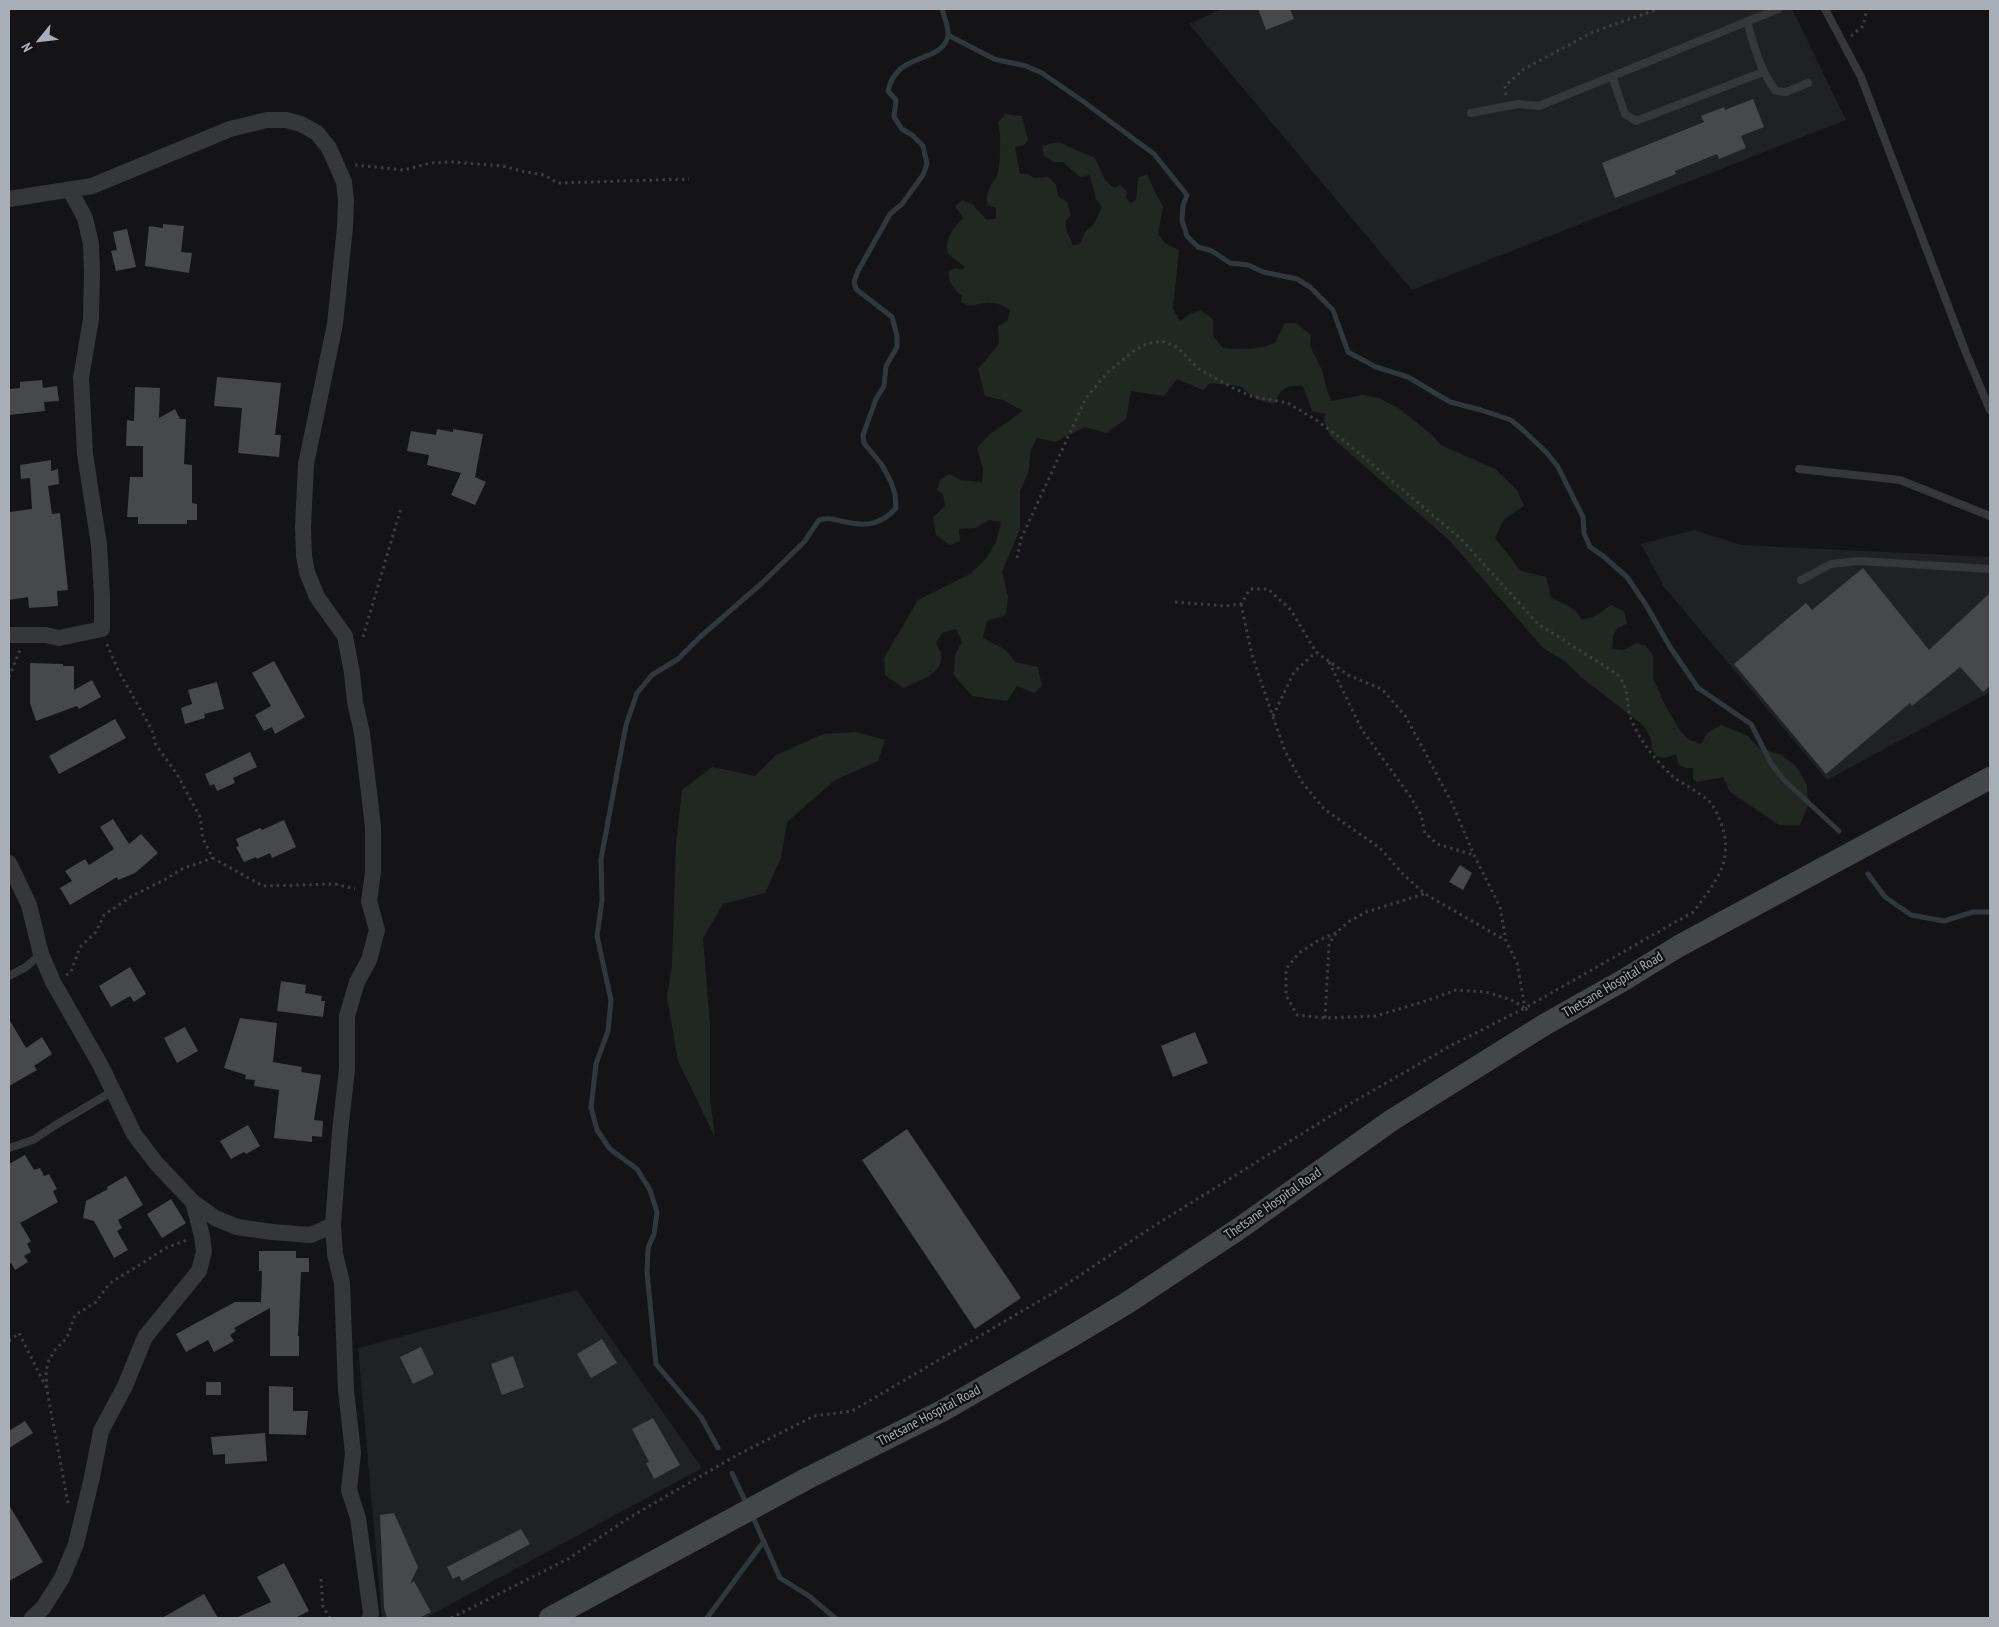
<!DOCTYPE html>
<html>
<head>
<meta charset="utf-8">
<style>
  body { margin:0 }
  #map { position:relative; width:1999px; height:1627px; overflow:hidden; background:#141416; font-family:"PT Sans Narrow",sans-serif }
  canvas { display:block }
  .frame { position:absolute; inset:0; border:10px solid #a7aeb5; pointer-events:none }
  .north { position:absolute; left:15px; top:15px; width:50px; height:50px; -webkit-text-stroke:4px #0f0f11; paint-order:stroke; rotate:241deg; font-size:14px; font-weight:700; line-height:20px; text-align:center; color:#a7aeb5 }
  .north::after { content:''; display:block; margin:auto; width:18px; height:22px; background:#a7aeb5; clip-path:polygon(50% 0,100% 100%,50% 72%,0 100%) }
</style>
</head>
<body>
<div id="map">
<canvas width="1999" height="1627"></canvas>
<div class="frame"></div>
<div class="north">N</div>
</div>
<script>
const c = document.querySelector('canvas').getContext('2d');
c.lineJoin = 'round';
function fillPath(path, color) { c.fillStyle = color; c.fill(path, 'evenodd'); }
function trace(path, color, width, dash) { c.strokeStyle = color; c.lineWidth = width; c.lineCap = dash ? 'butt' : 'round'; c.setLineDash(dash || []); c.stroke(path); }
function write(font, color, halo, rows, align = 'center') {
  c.font = font + ' "PT Sans Narrow",sans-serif'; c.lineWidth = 4.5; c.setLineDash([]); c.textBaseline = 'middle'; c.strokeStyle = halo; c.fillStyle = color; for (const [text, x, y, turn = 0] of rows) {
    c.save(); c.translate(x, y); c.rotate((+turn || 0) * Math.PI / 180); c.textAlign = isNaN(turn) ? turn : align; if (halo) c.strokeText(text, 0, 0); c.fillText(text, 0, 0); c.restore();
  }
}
const built = new Path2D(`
  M1222,9H1792L1846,120L1412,290L1189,24Z
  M1694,530L1741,545L1990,557V692L1827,780L1664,587L1641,544Z
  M577,1290L702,1468L425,1618H382L358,1348Z`);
const green = new Path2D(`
  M1006,114L1022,116L1028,140L1024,145L1015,147L1020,174H1028L1034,178L1049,177L1056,185L1058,196L1067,202L1071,215L1065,222L1067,232L1073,245L1080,244L1085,232L1094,224L1102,207L1096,199L1090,175L1080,177L1063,162H1054L1044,156L1042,146L1058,142L1095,158L1105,180L1114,188L1120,185L1127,191L1126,198L1131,203L1136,200L1138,178L1147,174L1155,192L1163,206L1158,234L1166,244L1179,250L1173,309L1180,321L1190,314L1200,310L1213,319V336L1223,348C1242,350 1257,350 1275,343L1285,323H1296L1311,335L1310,346L1322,370L1327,390L1331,401L1363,395L1379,398L1400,409L1432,435L1441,445L1495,469L1517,490L1524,506L1504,519L1495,538L1521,571L1546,577L1551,597L1575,610L1582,620L1595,616L1611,605L1624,611L1627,624L1617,628L1613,636L1612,649L1623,650L1637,643L1646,646L1653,655V678L1665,705L1679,729L1689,740L1701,744L1707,733L1721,725L1748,736L1760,749L1780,754L1796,766L1807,785L1808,805L1800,825H1779L1730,792L1723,777L1697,782L1693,779V768H1686L1679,765L1676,754L1663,758L1656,756L1652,749L1651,739L1644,726L1581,677L1565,661L1543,648L1450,541L1330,436L1324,420L1325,414L1312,411L1303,386C1286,385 1281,388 1274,404L1256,399L1240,386L1210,383L1203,390L1177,379L1164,396L1131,391L1126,419L1106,433L1085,427L1055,442L1037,438L1031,450L1028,473L1020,491V529L1002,572L1008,597L1006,615L987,621L983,638L1006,650L1015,662L1038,667L1042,686L1034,693L1017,686L1007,701L972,696L954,675L955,655L962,642L956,629L942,633L936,643C937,646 941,651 941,654C944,675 917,681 903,688L885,675L884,658L918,600L970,574L986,559L996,542L1001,522L989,520L976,528L959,529L960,541L950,545L936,535L933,517L945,506L943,494L937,490L940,480L949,474L961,480L982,482L983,469L977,448L990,434L1023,411L1003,400L985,396L978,369L999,344L998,326L1008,320L1010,310C1003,305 994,302 986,303C976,304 970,308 961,302L962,296C954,290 947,281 949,271L956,268L962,270L965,267L948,254C945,238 952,230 963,218L955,206L963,200L973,205L987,220L996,218V208L988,205C984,186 996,184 998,171C1001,155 1001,137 998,122Z
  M856,732L885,740L878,761L835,780L787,822L781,858L765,893L723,904L703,938L710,1025V1100L715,1137L678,1061L667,997L672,965L676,844L682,790L712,767L755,776L776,755L823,734Z`);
const stream = new Path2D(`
  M948,35L994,59L1026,66L1042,73L1084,102L1154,154L1187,195L1183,205L1182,220L1187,236L1198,247L1212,251L1230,263L1248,265L1263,272L1297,279L1310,287L1333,310L1348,352L1376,367L1408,377L1450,402L1481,410L1511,420L1524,431L1547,453L1558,467L1583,517L1584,533L1590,547L1603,556L1627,577L1646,605L1670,647L1698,688L1751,724L1772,765L1784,780L1839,831
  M1868,874L1885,897L1911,915L1944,921L1973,912H1990
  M718,1448L701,1417L656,1364L647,1272L648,1248L654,1234L657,1212L650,1190L637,1169L610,1149L597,1130L591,1107L596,1064L608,1031L611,1000L597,936L602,900L601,859L626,725L637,693L652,675L678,659L700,637L762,583L804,542L819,520C830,517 835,520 846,522C867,527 882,524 896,508L895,494L891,482L882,465L864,443L863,435L876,399L884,386L886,366L897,347V336L892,317L856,289L854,282L858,271L890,214L902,204L923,175L927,164L923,146L912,135L902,129L894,117L896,100L888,91C896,51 942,64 948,36C949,28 944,16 942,9
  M732,1473L747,1505
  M752,1515L780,1578L809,1596L835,1618
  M707,1618L764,1541`);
const building = new Path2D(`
  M1258,9H1290L1294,19L1266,30Z
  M1753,99L1764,127L1741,136L1746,148L1719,159L1717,154L1675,171L1676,174L1615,198L1602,163L1704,122L1701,116L1724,107L1725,110Z
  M163,224L184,226L181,252L192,253L189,273L145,266L149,226L163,228Z
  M127,229L136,267L116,271L111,251L117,250L113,232Z
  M217,377L281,383L275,435H281L279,457L238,453L242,408L214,406Z
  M42,380L43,388L57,386L59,401L44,402L45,411L9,415L10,389L20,388V382Z
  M135,387L160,388L159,418L175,409L180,419H186L184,464L192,465V503L197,504V520H187V524H138V517H127L130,477H143V446H126L127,420L134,421Z
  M437,429L453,432V429L483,434L475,477L486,482L475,505L451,495L461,473L427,465L429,455L407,451L411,431L436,435Z
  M51,460V471L58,469L59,484L48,486L52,514L60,513L68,590L57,591L58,606L29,608L28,597L9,600V512L32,509L30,478L21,479L20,465Z
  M1863,568L1929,650L1990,593V686L1983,692L1960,667L1912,706L1910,703L1826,774L1734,664L1806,603L1812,610Z
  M274,661L305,717L275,734L272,727L264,731L255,715L271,706L252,673Z
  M30,663L63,664V666H74V690L92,680L101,697L79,709L77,706L36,721L30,703Z
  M217,682L224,709L204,714L205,718L185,724L181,708L192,704L188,690Z
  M115,719L126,738L59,774L49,756Z
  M250,752L257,767L233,778L235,783L217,791L214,784L210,786L205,774Z
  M113,819L129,844L141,834L158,853L135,873L118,880L117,877L70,905L60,888L72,881L65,871L85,859L89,865L114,849L100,827Z
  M284,820L296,847L272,858L270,853L257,859L256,857L244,862L236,847L239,846L236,839L260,828L262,830Z
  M1460,865L1472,873L1463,890L1449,882Z
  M130,967L146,994L134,1002L130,996L111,1007L99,986Z
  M281,981L306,985L305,993L322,996L321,1001H325L323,1017L277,1011Z
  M240,1018L277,1023L273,1062L302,1067L301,1072L321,1075L314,1120L323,1121L322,1137L312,1136V1142L274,1138L279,1090L254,1086L255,1080L245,1079L246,1075L224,1068Z
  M9,1019L26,1048L42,1037L52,1054L34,1066L37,1070L9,1086Z
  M185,1027L198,1051L177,1063L164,1038Z
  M1195,1032L1208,1063L1173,1077L1161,1046Z
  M248,1125L260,1146L246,1154L244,1152L231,1159L220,1141Z
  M907,1129L1021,1298L975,1329L862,1160Z
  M25,1155L34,1170L40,1168L44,1176L49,1174L57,1189L53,1191L58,1202L20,1223L31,1241L27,1244L31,1252L24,1256L28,1262L15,1270L11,1263L9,1265V1164Z
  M126,1176L143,1205L118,1220L122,1228L117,1231L128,1250L114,1258L94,1221L83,1218L86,1201L108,1189L107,1187Z
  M171,1199L186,1223L162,1238L147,1214Z
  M259,1251H296V1258H309V1272H301L298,1336H299V1356H270V1308L234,1328L236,1331L230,1335L234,1341L214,1352L208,1340L186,1352L176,1334L235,1302H261L262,1271H259Z
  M602,1339L617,1363L591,1378L577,1354Z
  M421,1347L434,1374L413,1384L400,1357Z
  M513,1356L524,1387L502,1395L491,1364Z
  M206,1382H221V1395H206Z
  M269,1386L293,1387V1411H308L306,1435L269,1434Z
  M653,1418L680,1465L654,1479L646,1463L649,1462L632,1429Z
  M25,1421L33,1433L9,1448V1431Z
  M265,1433L267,1461L225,1464V1454L213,1455L211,1437Z
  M9,1505L43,1562L9,1581Z
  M394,1513L418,1567L410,1584L414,1581L431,1612L419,1618H387L384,1608L380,1515Z
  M521,1529L530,1544L462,1581L459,1576L453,1579L447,1567Z
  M284,1563L309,1611L295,1618H236L271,1602L257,1577Z
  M204,1594L218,1618H162Z`);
const path = new Path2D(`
  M1851,36L1863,26L1867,9
  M1506,95L1505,86L1524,69L1593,32L1658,9
  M355,165L404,170L431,163L453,162L503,166L521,171L544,175L558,183L689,179
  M1017,558L1021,539L1086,398L1108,372L1132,352L1146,344L1162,341L1177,347L1199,369L1233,388L1251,396L1288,403L1316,420L1347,443L1461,539L1538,624L1617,674C1631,690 1625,702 1631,719C1635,729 1642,741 1648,749C1651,754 1672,777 1676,779C1687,786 1698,792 1708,800C1714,806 1718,815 1721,823C1735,861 1715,883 1693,912L1525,1008L1529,1011
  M1175,602L1225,606L1241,604L1250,589H1268L1291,610L1316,652L1348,675L1382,689L1406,717L1452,803L1474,855L1500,907L1506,941L1517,963L1525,1008
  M1241,604L1252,655L1273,717L1285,751L1302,782L1324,809L1380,848L1403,874L1425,894L1505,940
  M363,637L401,508
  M107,644L118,670L152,730L156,745L177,774L200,817L203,839L213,858L263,886L335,884L355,889
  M1329,662L1362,730L1410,796L1421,815L1425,833L1437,844L1474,855
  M9,677L20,650
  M1273,716L1294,672L1316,652
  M1336,933L1319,940L1299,953L1286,969V995L1297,1015L1325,1018L1376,1016L1429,1000L1456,990L1486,992L1509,999L1524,1007
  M66,975L71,972L80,947L96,932L104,915L132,896L166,879L182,869L213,858
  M1325,1018L1329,944L1336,933L1348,922L1366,912L1424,894
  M9,1341L19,1333L46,1387
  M68,1503L47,1390L46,1371L49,1360L55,1350L67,1338L75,1315L96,1302L109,1284L166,1248L187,1240
  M321,1579L323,1607L330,1618
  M451,1618L568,1559L627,1519L737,1455L814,1416L852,1411L1058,1290L1146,1231L1353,1102L1450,1046L1525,1008`);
const service = new Path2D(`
  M1825,9L1861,77L1966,353L1990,410
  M1747,21C1754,46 1760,71 1776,91L1786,92L1808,83
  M1612,76L1625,114L1636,121L1763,72
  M1471,113L1518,104L1539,106L1778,9
  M1799,469L1900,480L1990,516
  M1801,580L1831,564L1859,561L1990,569
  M9,976L26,967L41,954
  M9,1148L33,1140L54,1126L113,1091`);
const minor = new Path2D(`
  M9,199L92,186L230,129L267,120H286L301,124L317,133L329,148L344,182L346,200L345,227L335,324L306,464L303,527L304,556L307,572L317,597L345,636L352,673L355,702L362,733L373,827V872L369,901L377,930L369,960L357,982L347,1016V1069L340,1132L333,1225L335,1254L342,1283L346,1390L353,1453L349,1490L358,1518L371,1613L370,1618
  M9,635H46L59,638L102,629V596L99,545L85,454L81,378L91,319L92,272L91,244L85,218L70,190
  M9,863L29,905L41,954L53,982L101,1066L134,1134L156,1163L193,1202L215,1218L237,1227L272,1232L311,1235L333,1225
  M32,1618L43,1608L62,1578L76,1544L92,1477L101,1431L125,1386L145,1337L199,1271L204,1252L202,1236L193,1202`);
const secondary = new Path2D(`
  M550,1618L808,1478L942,1411L1072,1336L1127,1303L1240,1228L1392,1120L1544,1025L1622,981L1679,946L1990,778`);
const streetNames = [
  ["Thetsane Hospital Road",1613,985,-31],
  ["Thetsane Hospital Road",1273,1204,-35],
  ["Thetsane Hospital Road",929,1416,-28]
];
fillPath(built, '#202123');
fillPath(green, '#212821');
trace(stream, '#2f393d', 5);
fillPath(building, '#46484b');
trace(path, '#3c3e41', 3, [2.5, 4]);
trace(service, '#36373a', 8);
trace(minor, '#36373a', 16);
trace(secondary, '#44474a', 22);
write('14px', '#a7aeb5', '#0f0f11', streetNames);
</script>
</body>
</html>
